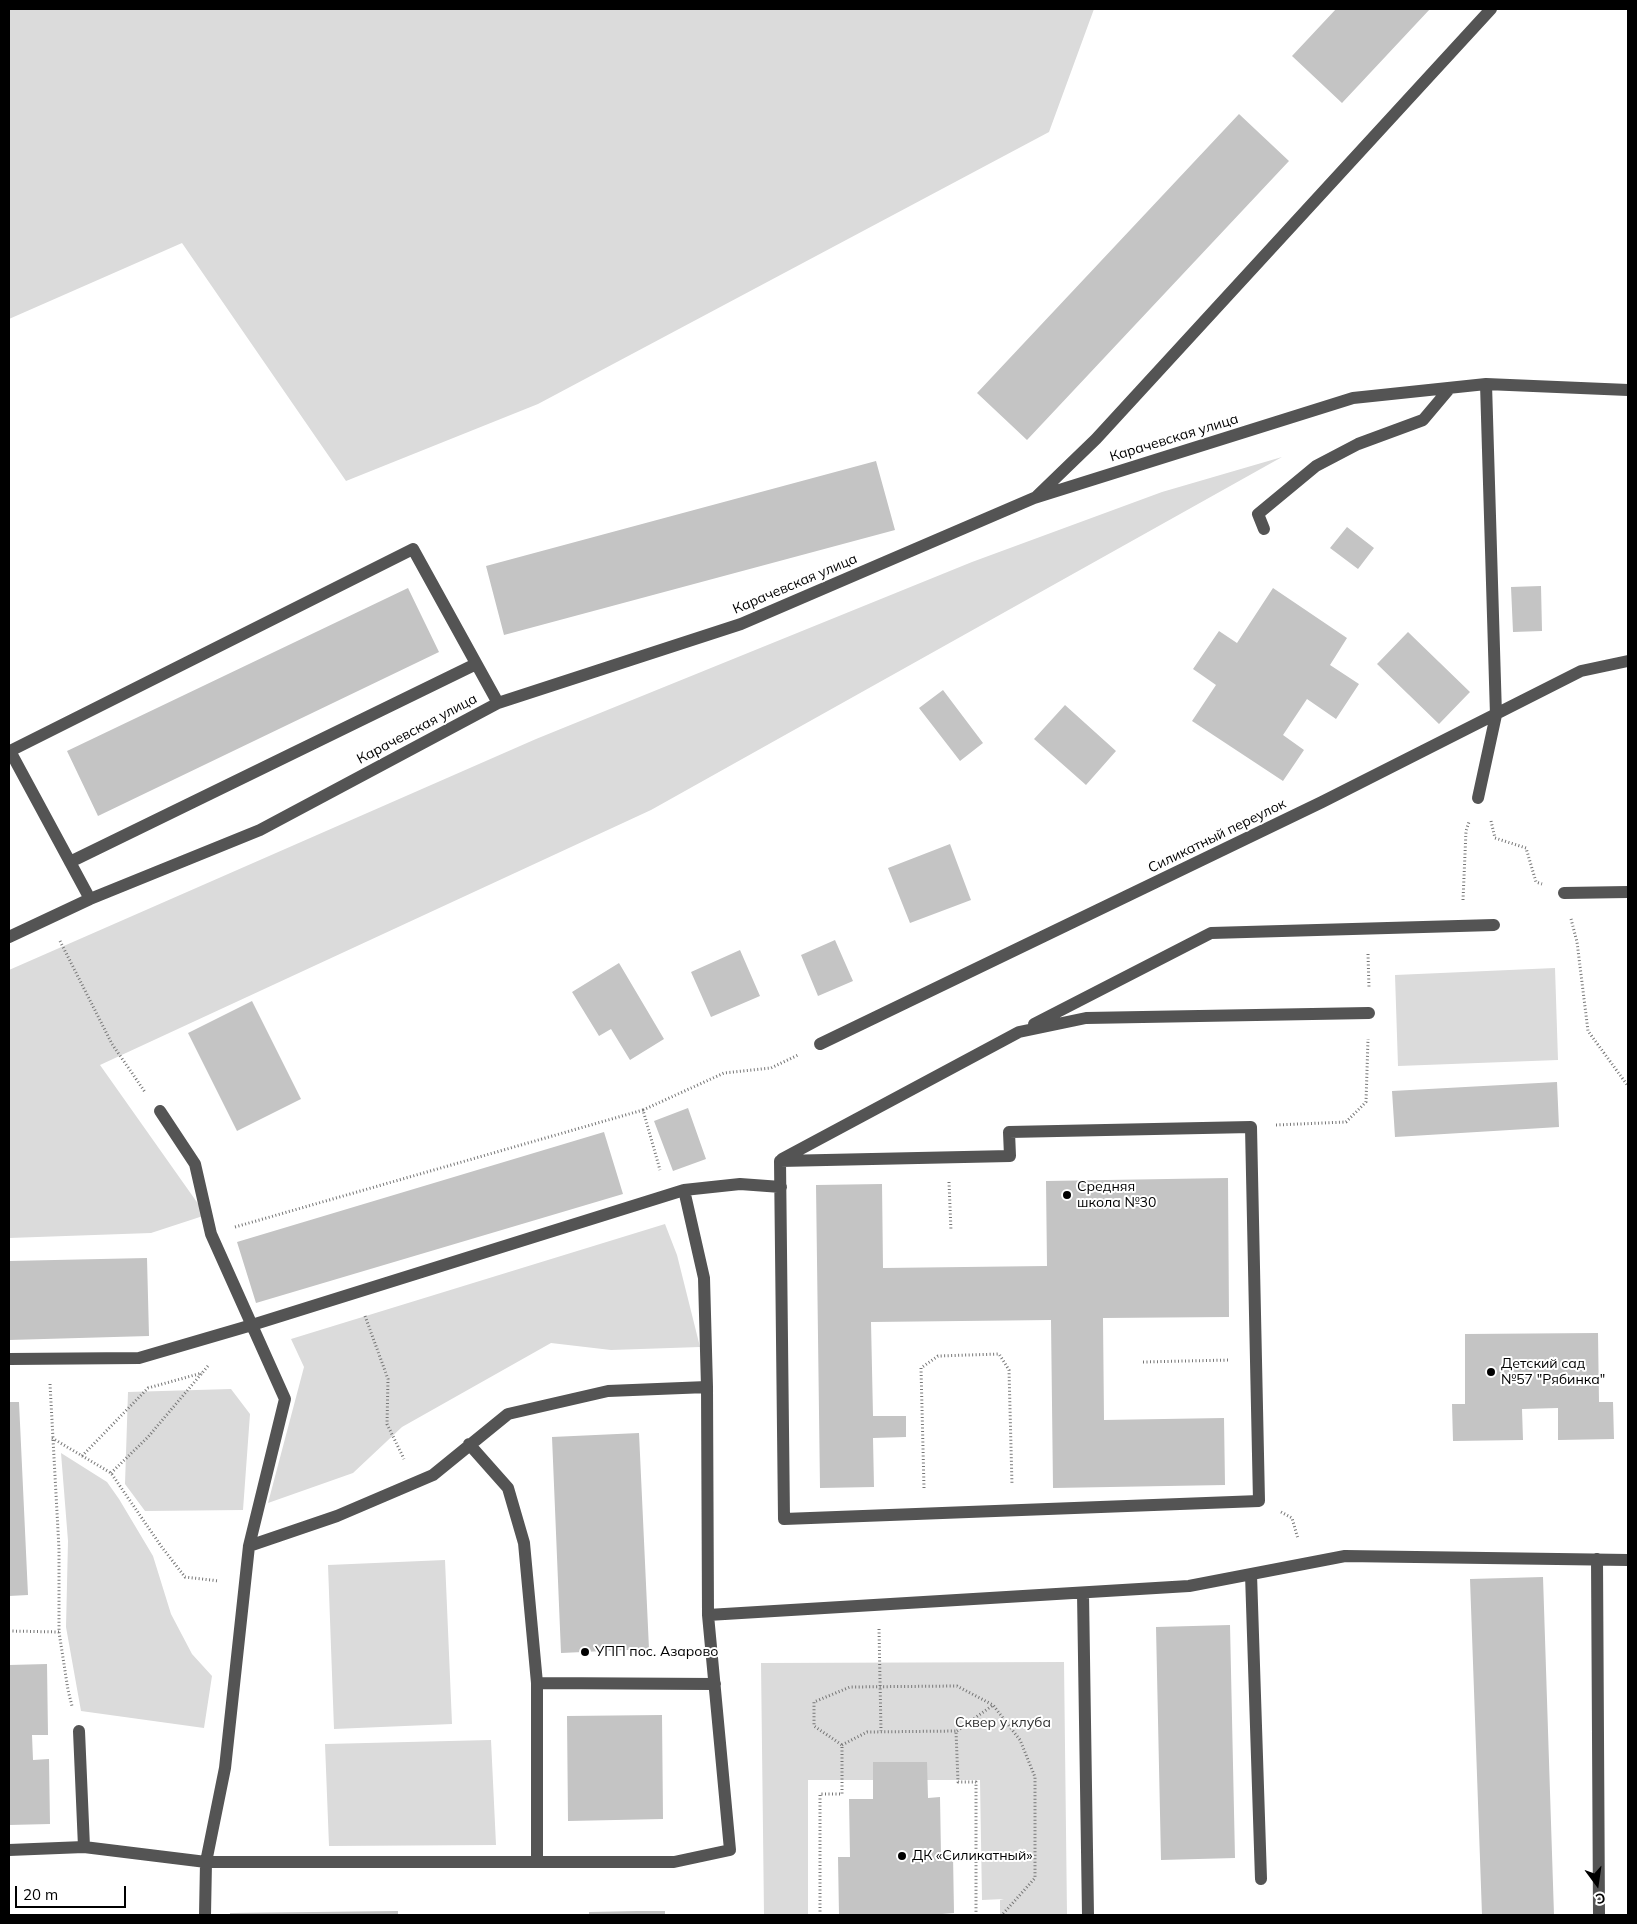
<!DOCTYPE html>
<html>
<head>
<meta charset="utf-8">
<style>
  body { margin:0 }
  #map { position:relative; width:1637px; height:1924px; overflow:hidden; background:#fff; font-family:Mulish,sans-serif }
  canvas { display:block }
  .frame { position:absolute; inset:0; border:10px solid #000; pointer-events:none }
  .north { position:absolute; left:1572px; top:1859px; width:50px; height:50px; -webkit-text-stroke:4px #fff; paint-order:stroke; rotate:166deg; font-size:14px; font-weight:700; line-height:20px; text-align:center; color:#000 }
  .north::after { content:''; display:block; margin:auto; width:18px; height:22px; background:#000; clip-path:polygon(50% 0,100% 100%,50% 72%,0 100%) }
  .scale { position:absolute; left:15px; top:1886px; width:111px; height:22px; box-sizing:border-box; border:2px solid #000; border-top:0; padding-left:6px; font-size:15px; line-height:18px; white-space:nowrap; color:#000; -webkit-text-stroke:4px #fff; paint-order:stroke }
</style>
</head>
<body>
<div id="map">
<canvas width="1637" height="1924"></canvas>
<div class="frame"></div>
<div class="north">С</div>
<div class="scale">20 m</div>
</div>
<script>
const c = document.querySelector('canvas').getContext('2d');
c.lineJoin = 'round';
function fillPath(path, color) { c.fillStyle = color; c.fill(path, 'evenodd'); }
function trace(path, color, width, dash) { c.strokeStyle = color; c.lineWidth = width; c.lineCap = dash ? 'butt' : 'round'; c.setLineDash(dash || []); c.stroke(path); }
function write(font, color, halo, rows, align = 'center') {
  c.font = font + ' Mulish,sans-serif'; c.lineWidth = 4; c.setLineDash([]); c.textBaseline = 'middle'; c.strokeStyle = halo; c.fillStyle = color; for (const [text, x, y, turn = 0] of rows) {
    c.save(); c.translate(x, y); c.rotate((+turn || 0) * Math.PI / 180); c.textAlign = isNaN(turn) ? turn : align; if (halo) c.strokeText(text, 0, 0); c.fillText(text, 0, 0); c.restore();
  }
}
const green = new Path2D(`
  M9,9H1094L1049,132L538,404L346,481L182,243L9,319Z
  M1282,457L651,810L100,1065L206,1215L151,1233L9,1238V970L536,739L972,562L1162,492Z
  M1555,968L1558,1060L1398,1066L1395,975Z
  M665,1224L677,1255L700,1347L611,1350L551,1343L402,1427L353,1473L268,1503L304,1367L291,1339Z
  M231,1389L250,1414L243,1510L145,1511L125,1484L128,1392Z
  M61,1453L107,1482L119,1499L153,1556L171,1614L192,1654L212,1676L204,1728L81,1711L66,1627L68,1541Z
  M445,1560L452,1724L334,1729L328,1565Z
  M1064,1662L1067,1915H1000V1900L1004,1899L982,1900L980,1780H808V1915H764L761,1663Z
  M491,1740L496,1845L329,1846L325,1744Z`);
const building = new Path2D(`
  M1336,9H1430L1342,103L1292,56Z
  M1239,114L1289,161L1027,440L977,393Z
  M876,461L895,530L504,635L486,566Z
  M1347,527L1374,548L1358,569L1330,548Z
  M1541,586L1542,631L1513,632L1511,587Z
  M408,588L439,652L98,816L67,751Z
  M1273,588L1347,638L1330,665L1359,684L1336,719L1307,699L1283,735L1304,750L1283,781L1192,721L1216,685L1193,669L1219,631L1237,643Z
  M1408,632L1470,692L1439,724L1377,664Z
  M943,690L983,743L960,761L919,708Z
  M1065,705L1116,751L1086,785L1034,739Z
  M950,844L971,900L910,923L888,868Z
  M835,940L853,981L818,996L801,955Z
  M740,950L760,996L711,1017L691,972Z
  M619,963L664,1039L630,1060L611,1029L599,1036L572,992Z
  M252,1001L301,1099L237,1131L188,1033Z
  M1557,1082L1559,1127L1395,1137L1392,1091Z
  M688,1108L706,1159L673,1171L654,1121Z
  M604,1132L623,1194L256,1303L237,1242Z
  M1228,1178L1229,1317L1103,1318L1104,1420L1224,1418L1225,1485L1053,1488L1051,1320L871,1322L873,1416H906V1437L873,1438L874,1487L820,1488L816,1185L882,1184L883,1268L1047,1266L1046,1181Z
  M147,1258L149,1336L9,1340V1261Z
  M1598,1333L1599,1402H1613L1614,1439L1558,1440V1408L1522,1409L1523,1440L1453,1441L1452,1404H1465V1334Z
  M9,1402H19L28,1595L9,1596Z
  M639,1433L649,1649L561,1653L552,1437Z
  M1543,1577L1554,1915H1482L1470,1579Z
  M1230,1625L1235,1858L1161,1860L1156,1627Z
  M47,1664L48,1735H32L33,1760L49,1759L50,1824L9,1825V1665Z
  M662,1715L663,1819L568,1821L567,1716Z
  M873,1762H927L928,1798L940,1797L941,1855H953L954,1913L942,1914V1915H839L838,1857H850L849,1799H873Z
  M398,1911V1915H230V1913Z
  M637,1911H665V1915H589V1912Z`);
const path = new Path2D(`
  M1491,821L1495,838L1526,848L1536,882L1542,884
  M1463,900L1466,831L1469,822
  M1571,919L1577,942L1588,1031L1628,1086
  M60,941L112,1044L145,1092
  M1368,954L1369,988
  M643,1110L724,1073L771,1068L798,1055
  M1276,1125L1346,1122L1366,1102L1368,1039
  M949,1182L951,1231
  M235,1227L643,1110L660,1170
  M365,1316L388,1379L387,1424L404,1459
  M1143,1362L1230,1360
  M50,1384L59,1549V1632L68,1690L72,1706
  M52,1438L111,1473L161,1546L185,1577L219,1581
  M82,1456L148,1388L202,1373
  M111,1473L148,1437L208,1366
  M924,1488L921,1368L938,1356L999,1354L1009,1370L1012,1485
  M1281,1512L1292,1518L1298,1539
  M879,1629L881,1731
  M9,1631L59,1632
  M957,1731L993,1705
  M842,1745L867,1732L956,1731L958,1782H976V1915
  M820,1915V1794H842V1745L814,1726V1702L850,1687L957,1686L993,1705L1020,1740L1035,1777V1878L1002,1915`);
const minor = new Path2D(`
  M1036,497L1096,439L1491,9
  M1264,529L1258,514L1316,466L1358,444L1423,420L1450,388
  M1478,798L1496,715L1486,384
  M70,862L476,664
  M1564,893L1628,892
  M90,899L10,751L413,549L498,703
  M9,937L90,899L260,830L498,703L741,624L1034,498L1353,398L1486,384L1628,390
  M1034,1024L1211,933L1494,925
  M820,1044L1322,802L1581,671L1628,661
  M160,1111L195,1164L211,1234L285,1399L249,1546L225,1768L206,1862L205,1915
  M1251,1127L1259,1501L784,1519L780,1161L1010,1156L1009,1132Z
  M782,1159L1019,1032L1086,1018L1369,1013
  M9,1359L139,1358L252,1325L684,1190
  M469,1444L508,1488L524,1543L537,1683
  M249,1546L337,1516L433,1475L508,1414L608,1391L707,1387
  M1597,1559L1599,1915
  M1251,1574L1261,1879
  M1083,1593L1088,1915
  M708,1615L1189,1586L1345,1556L1628,1560
  M79,1731L84,1847
  M9,1850L84,1847L206,1862H674L730,1850L708,1615L707,1387L704,1278L684,1190L740,1184L781,1187
  M537,1862V1683L715,1684`);
const markers = [
  [1067,1195,5,"#000"],
  [1491,1372,5,"#000"],
  [585,1652,5,"#000"],
  [902,1856,5,"#000"]
];
const streetNames = [
  ["Карачевская улица",1174,438,-17],
  ["Карачевская улица",795,584,-23],
  ["Карачевская улица",417,729,-28],
  ["Силикатный переулок",1217,836,-26]
];
const poiNames = [
  ["Средняя",1077,1187],
  ["школа №30",1077,1203],
  ["Детский сад",1501,1364],
  ["№57 \"Рябинка\"",1501,1380],
  ["УПП пос. Азарово",595,1652],
  ["ДК «Силикатный»",912,1856]
];
const parkNames = [
  ["Сквер у клуба",1003,1723]
];
fillPath(green, '#dbdbdb');
fillPath(building, '#c4c4c4');
trace(path, '#767676', 3, [1, 2.5]);
trace(minor, '#545454', 12);
for (const [x, y, r, color] of markers) { const dot = new Path2D(); dot.arc(x, y, r, 0, 2 * Math.PI); c.fillStyle = color; c.fill(dot); trace(dot, '#fff', 2); }
write('14px', '#000', '#fff', streetNames);
write('14px', '#000', '#fff', poiNames, 'left');
write('14px', '#323232', '#fff', parkNames);
</script>
</body>
</html>
